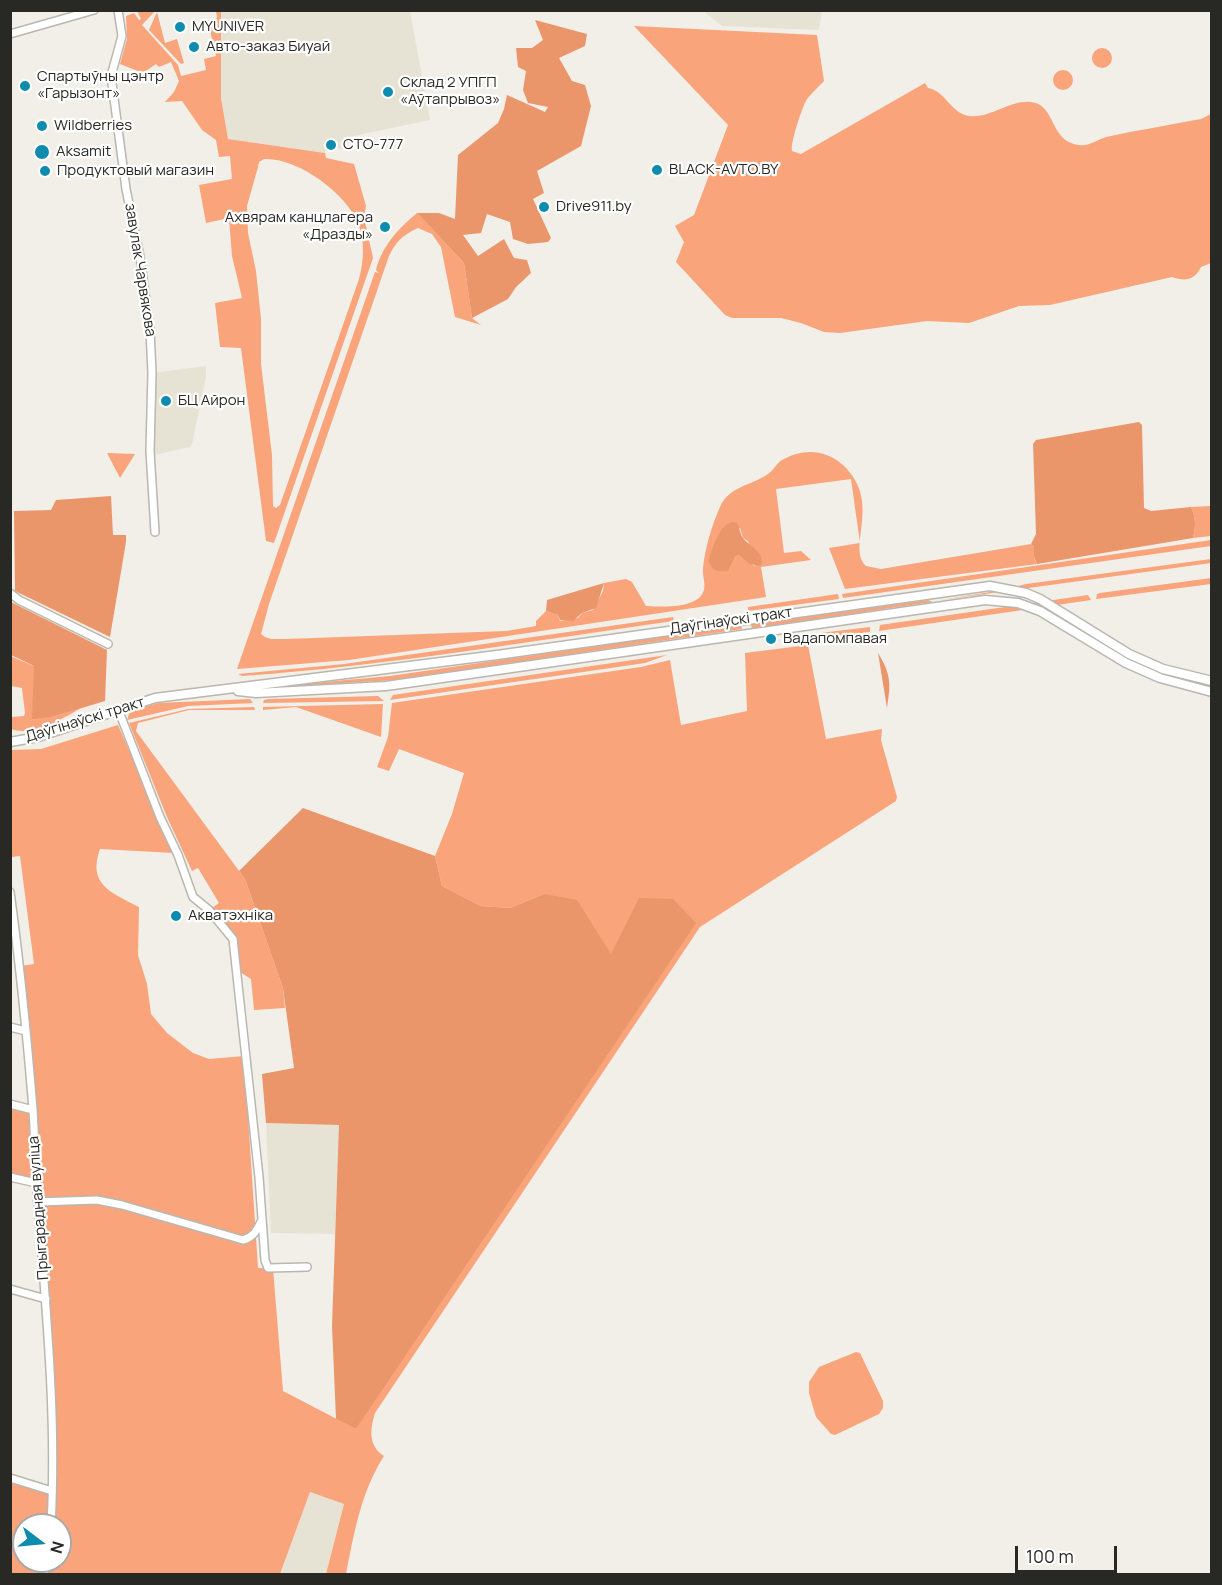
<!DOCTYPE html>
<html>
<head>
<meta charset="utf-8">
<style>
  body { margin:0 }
  #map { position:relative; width:1222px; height:1585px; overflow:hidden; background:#f1efe8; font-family:Manrope,sans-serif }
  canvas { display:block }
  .frame { position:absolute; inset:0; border:12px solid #282825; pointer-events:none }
  .north { position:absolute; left:12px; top:1513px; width:60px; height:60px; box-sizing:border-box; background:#fff; border:2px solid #a9a9a8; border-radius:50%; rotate:106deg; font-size:16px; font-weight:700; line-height:24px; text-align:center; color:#282825 }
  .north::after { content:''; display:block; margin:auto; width:21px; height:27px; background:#0d8cad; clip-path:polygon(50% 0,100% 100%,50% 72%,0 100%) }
  .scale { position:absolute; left:1015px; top:1546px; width:102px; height:27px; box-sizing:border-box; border:3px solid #282825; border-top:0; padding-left:8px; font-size:18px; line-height:21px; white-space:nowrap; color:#282825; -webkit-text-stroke:4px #fff; paint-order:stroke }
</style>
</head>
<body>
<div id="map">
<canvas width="1222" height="1585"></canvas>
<div class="frame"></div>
<div class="north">N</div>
<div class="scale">100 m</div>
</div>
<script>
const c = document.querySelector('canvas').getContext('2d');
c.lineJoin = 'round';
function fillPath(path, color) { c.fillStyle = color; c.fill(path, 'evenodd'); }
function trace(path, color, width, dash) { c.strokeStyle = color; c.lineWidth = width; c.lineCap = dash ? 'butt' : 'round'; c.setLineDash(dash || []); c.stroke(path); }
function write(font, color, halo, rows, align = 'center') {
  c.font = font + ' Manrope,sans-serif'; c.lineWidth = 4.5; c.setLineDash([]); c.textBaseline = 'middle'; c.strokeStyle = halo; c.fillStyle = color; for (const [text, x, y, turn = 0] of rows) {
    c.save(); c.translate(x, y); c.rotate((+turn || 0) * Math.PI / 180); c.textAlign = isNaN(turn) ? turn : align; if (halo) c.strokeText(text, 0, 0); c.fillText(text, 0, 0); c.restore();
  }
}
const built = new Path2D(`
  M221,11H410L430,120L349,137V140L344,150L329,146L325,153L228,139L221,98Z
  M703,11H822L819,30L722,26Z
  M206,366V377L192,444L190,447L150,456L152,373Z
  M266,1123L340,1125L335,1234L271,1233Z
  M310,1492L344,1504L326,1574H280Z`);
const green = new Path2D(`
  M137,11H155L142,25L178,65L181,76L206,70L204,59L216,56L208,22L217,18L216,11H221V98L228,139L325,153L326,158L354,164L366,206L364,217L373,258L274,543L266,541L241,348L220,347L215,303L242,298L232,256L229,218L206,223L199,185L232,179L230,156L219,157L216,140L202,130L182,101L165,102L174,92L179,81L171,62L159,67L156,64L143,73L120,64L127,39L126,16L134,13L139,20L141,19ZM264,159C297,157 346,193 358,223C365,242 364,260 359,279L280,505L276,508L273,506L272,455L261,364V319L256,271L248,233L247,206L258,167L259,162Z
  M157,12L165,43L177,39L184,63L181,64L149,30Z
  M634,26L817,35L824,81C818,87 812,93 807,99C802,107 790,144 792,151L801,154L925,83L928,88C946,91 950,113 969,116C990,119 1009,100 1031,102C1052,104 1051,131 1067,141C1072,144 1079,146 1085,145C1092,144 1099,139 1106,137C1138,130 1170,125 1201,119L1211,114V263L1201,267C1195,280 1185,282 1172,277L1050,305L1019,306L969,323L927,321L840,333L824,332L801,323L781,318H732L725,315L676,262L684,242L675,226L694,215L728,125Z
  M1092 58a10 10 0 1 1 20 0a10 10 0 1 1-20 0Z
  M1053 80a10 10 0 1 1 20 0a10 10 0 1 1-20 0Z
  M417,213L464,263L472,318L481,325L455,317L441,247L432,234L418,228C403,235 396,241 389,256L269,604L261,634L265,637L271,639H286L506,631L536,626V621L546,611L558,615L560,621L578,618L582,613L593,610L603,591L604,583L626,579L632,582L646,606C661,607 687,608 699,598C709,589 702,579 703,568C705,548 712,525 720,507C729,486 751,486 768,474C774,470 777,462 784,459C804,448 826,450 843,465C883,503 846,546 866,566L881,569L1031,544L1034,547V558L1037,564L845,589L829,548L860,543L851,479L776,489L784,553L801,551L811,560L761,567L766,597L349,660L237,669L375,272L379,273L376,270C382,246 398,229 417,213ZM740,528L743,538L748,541L755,566L739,555H735L731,563L708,560L718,541L720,532Z
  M107,453L135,454L120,478Z
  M1211,506V536L1193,538C1196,526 1196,518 1191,507Z
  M1211,540V546L843,598L842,594Z
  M1211,559V563L941,600L1002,590L1026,584Z
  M1211,578V584L1096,599L1097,594L1100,593Z
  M838,594L839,599L748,611V607Z
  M1088,595L1091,600L879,631L880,625Z
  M928,600L933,602C872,610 812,621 752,630L751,624Z
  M673,617L674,621C530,641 387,666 242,676L238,674L344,664Z
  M741,625L742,629L396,680L258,688L390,676Z
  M870,627V632L812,639V634Z
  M808,645L826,739L882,729L881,740L897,797L896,801L700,927L375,1413C370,1429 368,1446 384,1456C361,1492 354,1533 346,1574H326L344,1504L310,1492L280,1574H11V1478L52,1491V1418L37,1183L11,1177V1104L33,1110L21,966L34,964L20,856L12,857L11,750L41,749L118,725L174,853L100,849C87,885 112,893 139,907L138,955L147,984L151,1014L167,1033L193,1053L209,1059L244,1056L258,1268L273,1269L283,1391L356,1429L673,899L661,900L611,954L544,894L510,908L481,906L442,886L435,856L452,814L464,773L399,749L389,771L377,767L388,737L392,703L641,667L670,660L681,725L747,711L745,653ZM24,1525H60V1561H24Z
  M667,655L645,663L390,700L393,695Z
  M10,656L34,666L52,717L81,708C62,719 33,737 11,729V717L24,716L25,713L22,688L11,686Z
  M378,696L384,701L263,703L264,700L268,699Z
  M250,699L253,703L188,706L127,720L130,711L158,703Z
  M383,704L381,737L296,707L263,710V707Z
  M254,707L255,710H189L138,723L136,731L245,879L283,988L285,1008L254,1010L251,979L235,969L233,939L209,910L219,903L198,868L192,871L167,817L129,723L188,709Z
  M856,1352L860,1353L883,1401V1408L879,1414L835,1435L831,1434L816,1417L809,1393V1382L819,1367Z`);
const forest = new Path2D(`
  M535,20L587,34L585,46L559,58L572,81L585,85L591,106L581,146L537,171L544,193L533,199L551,238L548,242L528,244L513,239L510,222L487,214L481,233L463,235L478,256L504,239L514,258L527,260L531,273L516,287L508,299L472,318L464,263L417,213H439L455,219L458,155L498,123L504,109L507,95L545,112L548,107L528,103L523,90L526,71L518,67L516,48H532L543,40Z
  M1139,422L1142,425L1144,508L1151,511L1191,507C1196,518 1196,526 1193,538L1037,564L1034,557V547L1031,544L1036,534L1033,444L1036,440Z
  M111,496L113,535H126V542L110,637L15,591L14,511L51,510L56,500Z
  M732,522L737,523C740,528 740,534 743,538C750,547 766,553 761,566L750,564L739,555L735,556L728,571C716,572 712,571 708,560C714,547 718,526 732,522Z
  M604,583L596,608L582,613L573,621L560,620L558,615L546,611L547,600Z
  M11,602L107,650L105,701L52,717L32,719L34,666L11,655Z
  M878,653C891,674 891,684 887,708Z
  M303,808L435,856L442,886L481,906L510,908L544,894L577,900L611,954L639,898L673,899L696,923L356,1429L336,1419L332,1326L339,1125L266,1123L262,1074L294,1068L283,988L245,879L239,871Z`);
const minor = new Path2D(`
  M118,10L122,36L111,76L126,189L140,257L150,330L152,373L150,451L155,532
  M10,34L94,10
  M10,593L19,600L108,644
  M118,709L160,817L178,855L193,897L209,910L233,939L259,1177L265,1260L268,1268L307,1267
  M10,892C20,964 27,1036 33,1109C35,1140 35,1172 38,1204C46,1310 57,1418 51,1525
  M10,1027L26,1031
  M10,1104L33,1110
  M10,1177L36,1183
  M37,1202L97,1200L122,1205L243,1240C254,1237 257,1230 262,1220
  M10,1289L46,1299
  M10,1478L52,1491
  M10,1542L24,1543
  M44,1574L47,1561`);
const major = new Path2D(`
  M238,691L256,693L386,686L985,600L1018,603L1040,611L1126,663L1160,678L1212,692
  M10,742L38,737L155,698L497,655L990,586L1026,593L1040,599L1129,654L1163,669L1212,681`);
const markers = [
  [180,27,6,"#0d8cad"],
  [194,47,6,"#0d8cad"],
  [25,86,6,"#0d8cad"],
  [388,92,6,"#0d8cad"],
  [42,126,6,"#0d8cad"],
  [331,145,6,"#0d8cad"],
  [42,152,8,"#0d8cad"],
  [657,170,6,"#0d8cad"],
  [45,171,6,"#0d8cad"],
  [544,207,6,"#0d8cad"],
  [385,227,6,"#0d8cad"],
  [166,401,6,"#0d8cad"],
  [771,639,6,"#0d8cad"],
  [176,916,6,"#0d8cad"]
];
const poiNames = [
  ["MYUNIVER",192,27],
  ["Авто-заказ Биуай",206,47],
  ["Спартыўны цэнтр",37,77],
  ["«Гарызонт»",37,94],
  ["Склад 2 УПГП",400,83],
  ["«Аўтапрывоз»",400,100],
  ["Wildberries",54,126],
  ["СТО-777",343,145],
  ["Aksamit",56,152],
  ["BLACK-AVTO.BY",669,170],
  ["Продуктовый магазин",57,171],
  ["Drive911.by",556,207],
  ["Ахвярам канцлагера",373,218,"right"],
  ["«Дразды»",373,235,"right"],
  ["БЦ Айрон",178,401],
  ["Вадапомпавая",783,639],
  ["Акватэхніка",188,916]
];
const streetNames = [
  ["завулак Чарвякова",140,270,81],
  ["Даўгінаўскі тракт",731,621,-8],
  ["Даўгінаўскі тракт",85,720,-17],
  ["Прыгарадная вуліца",39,1208,-94]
];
fillPath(built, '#e7e3d4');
fillPath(green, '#f9a47b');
fillPath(forest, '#eb956b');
trace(minor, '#b9b7b0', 10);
trace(major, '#b9b7b0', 11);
trace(minor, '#fff', 7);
trace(major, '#fff', 8);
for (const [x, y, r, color] of markers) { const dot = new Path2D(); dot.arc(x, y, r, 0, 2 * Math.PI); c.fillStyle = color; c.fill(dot); trace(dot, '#fff', 2); }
write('15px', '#282825', '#fff', poiNames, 'left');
write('15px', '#282825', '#fff', streetNames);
</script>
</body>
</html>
